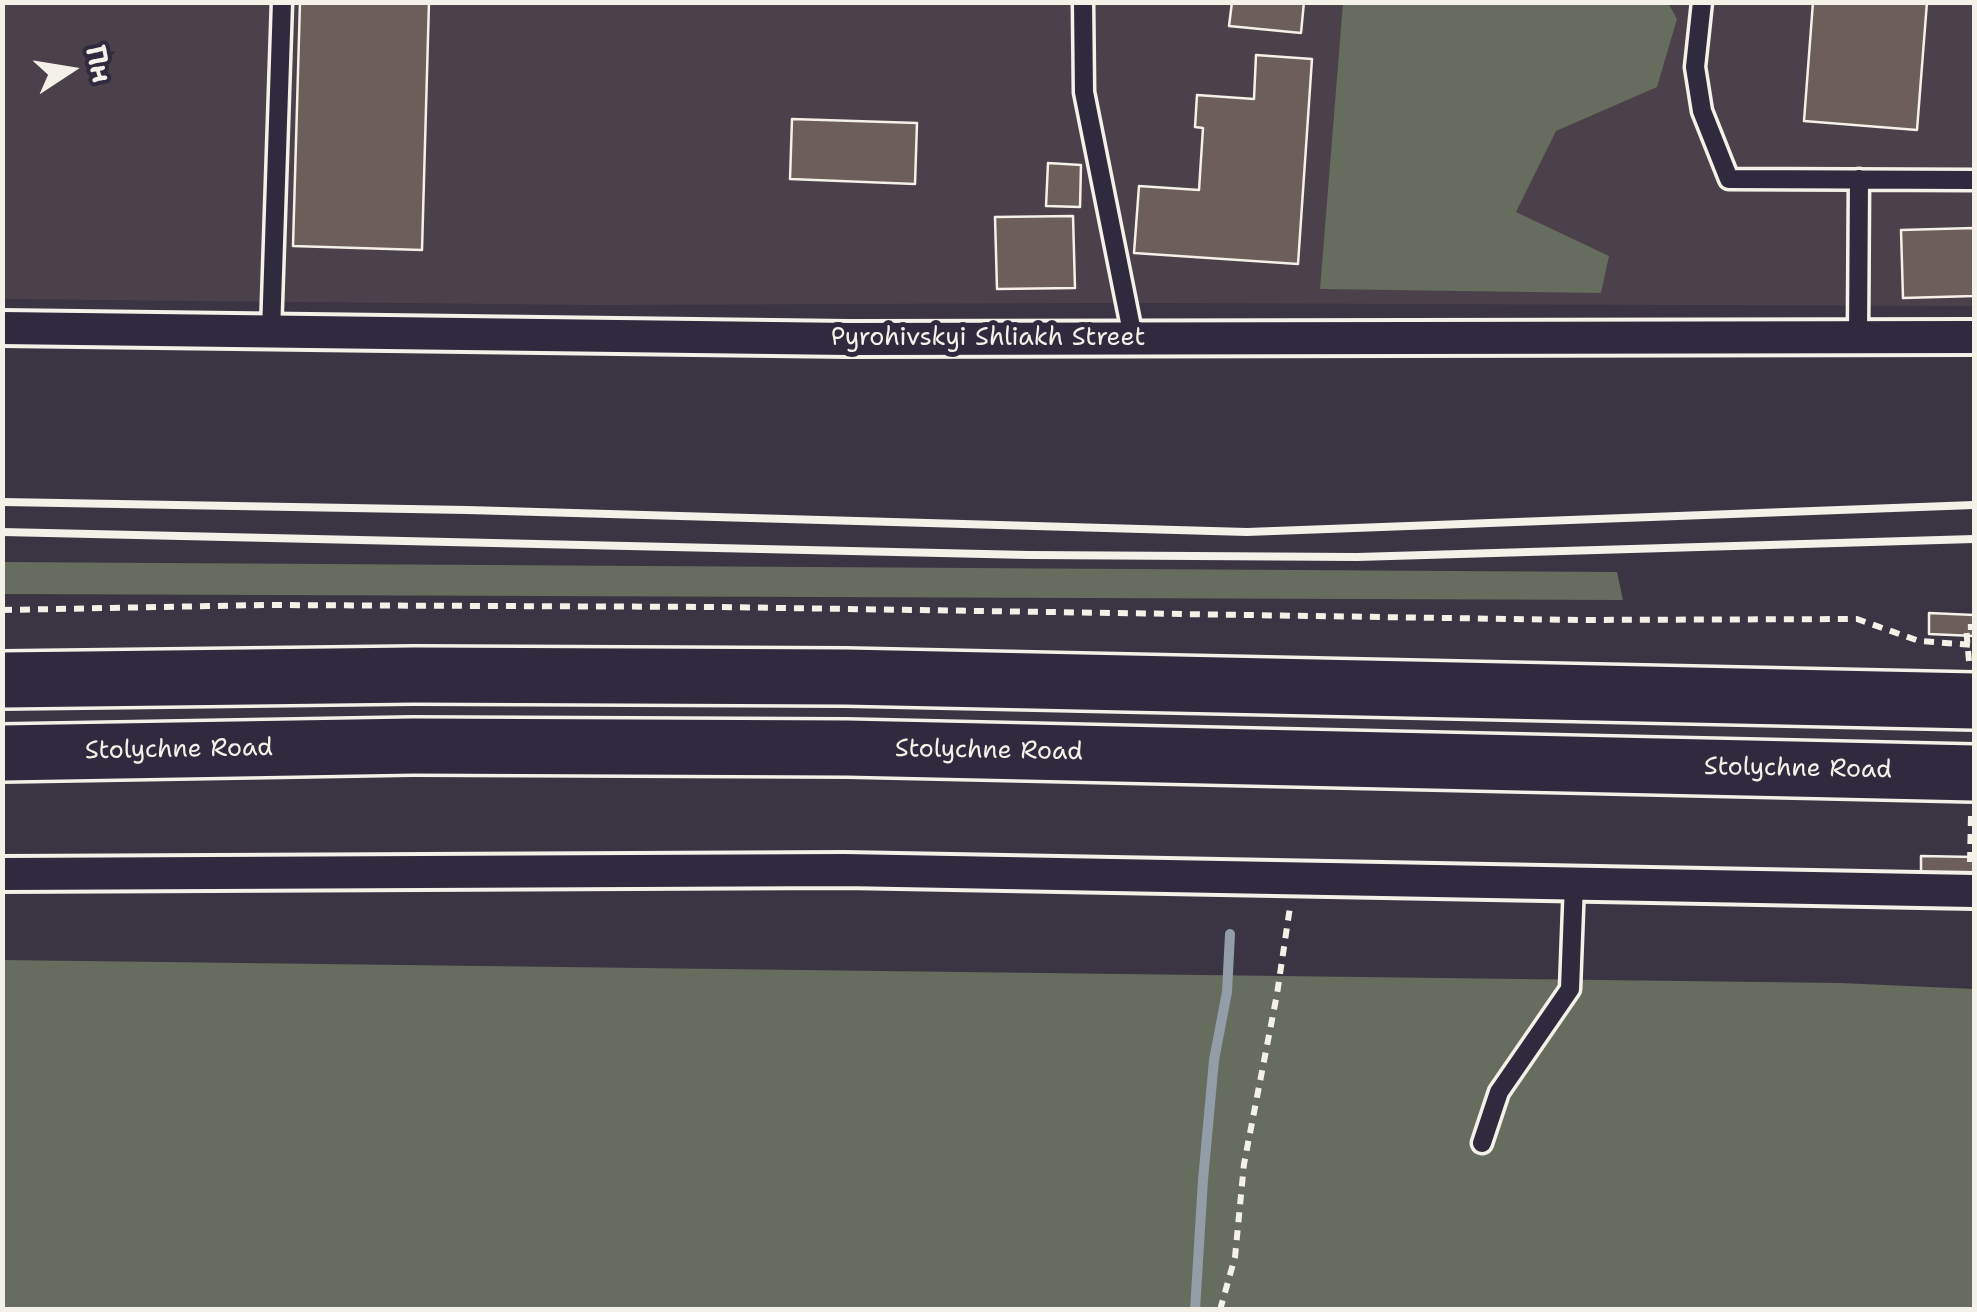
<!DOCTYPE html>
<html>
<head>
<meta charset="utf-8">
<style>
  body { margin:0 }
  #map { position:relative; width:1977px; height:1312px; overflow:hidden; background:#3b3443; font-family:"Shantell Sans",sans-serif }
  canvas { display:block }
  .frame { position:absolute; inset:0; border:5px solid #f4f1e8; pointer-events:none }
  .north { position:absolute; left:20px; top:20px; width:100px; height:100px; -webkit-text-stroke:8px #2f2a3d; paint-order:stroke; rotate:78deg; font-size:28px; font-weight:700; line-height:40px; text-align:center; color:#f4f1e8 }
  .north::after { content:''; display:block; margin:auto; width:35px; height:45px; background:#f4f1e8; clip-path:polygon(50% 0,100% 100%,50% 72%,0 100%) }
</style>
</head>
<body>
<div id="map">
<canvas width="1977" height="1312"></canvas>
<div class="frame"></div>
<div class="north">Пн</div>
</div>
<script>
const c = document.querySelector('canvas').getContext('2d');
c.lineJoin = 'round';
function fillPath(path, color) { c.fillStyle = color; c.fill(path, 'evenodd'); }
function trace(path, color, width, dash) { c.strokeStyle = color; c.lineWidth = width; c.lineCap = dash ? 'butt' : 'round'; c.setLineDash(dash || []); c.stroke(path); }
function write(font, color, halo, rows, align = 'center') {
  c.font = font + ' "Shantell Sans",sans-serif'; c.lineWidth = 10; c.setLineDash([]); c.textBaseline = 'middle'; c.strokeStyle = halo; c.fillStyle = color; for (const [text, x, y, turn = 0] of rows) {
    c.save(); c.translate(x, y); c.rotate((+turn || 0) * Math.PI / 180); c.textAlign = isNaN(turn) ? turn : align; if (halo) c.strokeText(text, 0, 0); c.fillText(text, 0, 0); c.restore();
  }
}
const built = new Path2D(`
  M3,3H1974V306L1126,303L593,305L3,299Z`);
const green = new Path2D(`
  M1343,3H1668L1677,19L1657,87L1556,131L1516,212L1609,256L1601,293L1320,289Z
  M3,562L1617,572L1623,600L3,594Z
  M3,960L1841,983L1974,989V1309L3,1310Z`);
const stream = new Path2D(`
  M1195,1310L1203,1180L1214,1060L1227,992L1230,934`);
const building = new Path2D(`
  M300,2H429L422,250L293,246Z
  M1232,2H1304L1301,33L1229,26Z
  M1813,2H1927L1917,130L1804,121Z
  M1256,55L1312,59L1298,264L1134,253L1139,186L1199,190L1203,128L1195,127L1197,95L1254,99Z
  M792,119L917,123L915,184L790,179Z
  M1048,163L1081,165L1080,207L1046,206Z
  M1073,216L1075,288L997,289L995,217Z
  M1974,228V296L1903,298L1901,230Z
  M1929,613L1974,615V636L1929,634Z
  M1921,856L1974,857V876L1921,875Z`);
const path = new Path2D(`
  M2,610L265,605L717,607L1578,620L1857,619L1919,641L1974,645
  M1969,661L1966,627H1974
  M1970,862L1971,814
  M1220,1310L1235,1257L1244,1164L1277,994L1290,907`);
const service = new Path2D(`
  M1083,2L1084,92L1133,337
  M1702,2L1695,67L1702,111L1729,179L1974,180
  M271,332L282,2
  M1858,336L1859,179
  M1482,1143L1499,1092L1570,989L1574,883`);
const minor = new Path2D(`
  M2,328L849,339L1974,337
  M2,874L844,870L1974,891`);
const trunk = new Path2D(`
  M2,680L414,675L846,677L1974,701
  M2,753L413,746L847,748L1974,773`);
const rail = new Path2D(`
  M2,502L467,510L1247,532L1974,505
  M2,532L1029,555L1357,557L1974,539`);
const streetNames = [
  ["Pyrohivskyi Shliakh Street",988,338],
  ["Stolychne Road",179,750,-1],
  ["Stolychne Road",989,751,1],
  ["Stolychne Road",1798,769,1]
];
fillPath(built, '#4a414a');
fillPath(green, '#666c5e');
trace(stream, '#929da8', 10);
fillPath(building, '#6c5e5a');
trace(building, '#f4f1e8', 2.5);
trace(service, '#f4f1e8', 25);
trace(minor, '#f4f1e8', 40);
trace(trunk, '#f4f1e8', 62);
trace(path, '#f4f1e8', 6, [10, 8]);
trace(service, '#2f2a3d', 18);
trace(minor, '#2f2a3d', 32);
trace(trunk, '#2f2a3d', 55);
trace(rail, '#f4f1e8', 8);
write('25px', '#f4f1e8', '#2f2a3d', streetNames);
</script>
</body>
</html>
